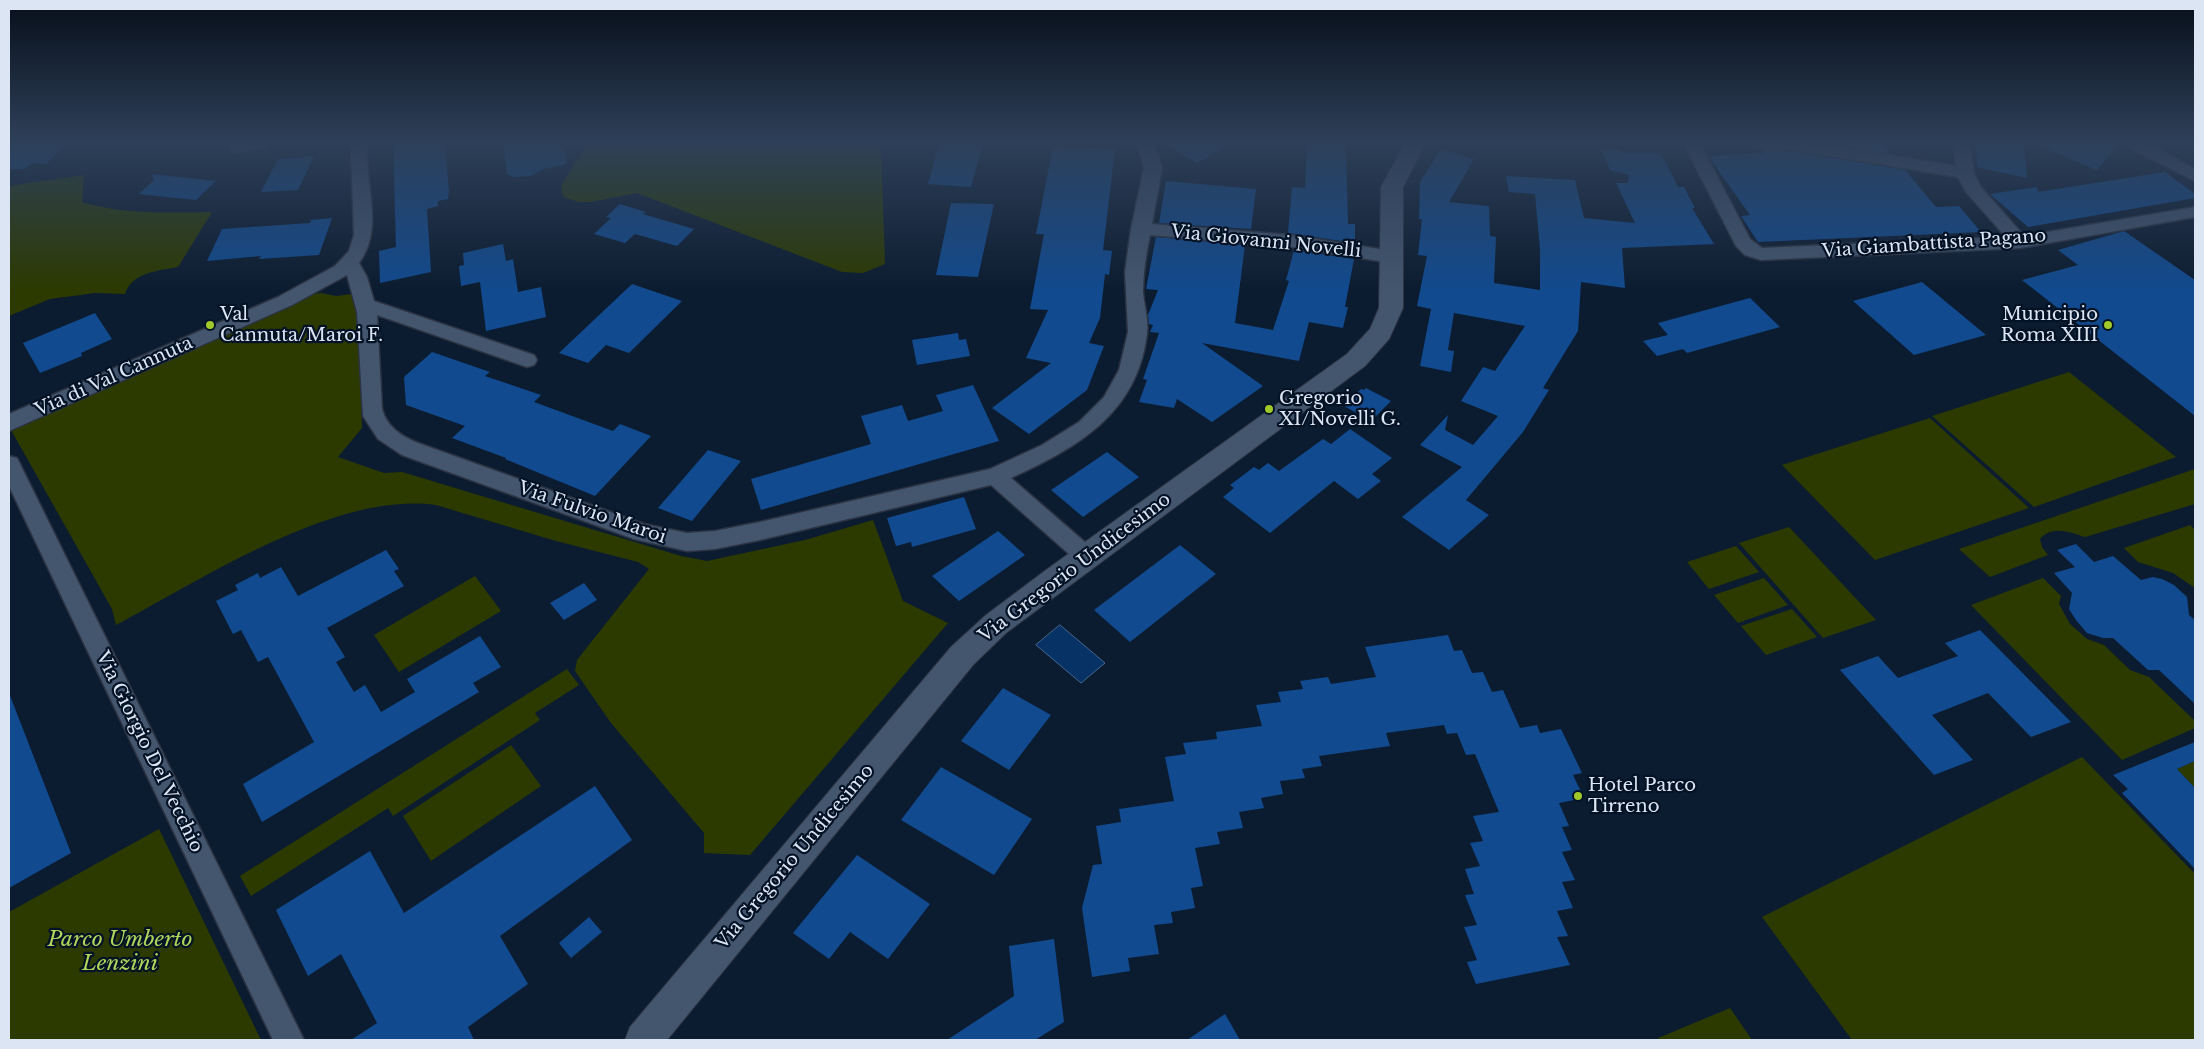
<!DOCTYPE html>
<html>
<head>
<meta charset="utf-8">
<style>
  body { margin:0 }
  #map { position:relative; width:2204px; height:1049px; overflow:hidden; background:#0c1c30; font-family:"Libre Baskerville",serif }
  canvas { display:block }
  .frame { position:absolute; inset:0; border:10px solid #dbe5f4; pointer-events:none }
</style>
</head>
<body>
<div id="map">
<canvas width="2204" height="1049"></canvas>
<div class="frame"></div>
</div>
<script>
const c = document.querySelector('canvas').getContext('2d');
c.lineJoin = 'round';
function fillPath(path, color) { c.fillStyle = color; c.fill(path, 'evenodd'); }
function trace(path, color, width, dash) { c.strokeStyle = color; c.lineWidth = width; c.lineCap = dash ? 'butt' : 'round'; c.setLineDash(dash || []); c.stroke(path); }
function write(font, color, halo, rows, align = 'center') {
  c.font = font + ' "Libre Baskerville",serif'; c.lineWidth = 4.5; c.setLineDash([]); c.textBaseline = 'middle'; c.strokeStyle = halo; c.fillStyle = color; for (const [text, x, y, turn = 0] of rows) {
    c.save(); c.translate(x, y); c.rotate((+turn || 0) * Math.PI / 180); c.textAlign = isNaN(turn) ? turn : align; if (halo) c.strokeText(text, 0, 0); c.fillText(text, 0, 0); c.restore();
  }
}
const green = new Path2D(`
  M586,144H689L693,148L707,144H881L885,264L863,273L842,272L637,193L590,202H579L563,197L561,186Z
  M84,175L82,202C124,215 168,212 212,212L178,267C158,271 132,272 125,294L95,293L50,299L9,316V186Z
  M321,293L336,296L352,294L358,307L362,428L338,457L384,473L402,472L681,556L707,561L805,540L873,520L903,601L948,623L750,855L704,853V833L611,723L575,671L577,660L649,569L638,562L556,541L436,505C336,491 203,579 116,625L112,609L11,430L307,295Z
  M2069,372L2176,457L2034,507L1932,416Z
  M1930,418L2029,508L1875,560L1782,465Z
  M2195,469V504L2085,537C2069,532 2052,525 2040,539L2042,547L2048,555L1990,577L1959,549Z
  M2190,525L2195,530V588L2173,573L2138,562L2124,548Z
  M1789,527L1876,620L1823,638L1739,543Z
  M1736,546L1759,572L1709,589L1687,562Z
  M475,576L501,611L399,672L374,635Z
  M1764,578L1788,605L1738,623L1714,595Z
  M2043,578L2061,596L2059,604L2070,624L2087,639L2104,645L2130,670L2149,677L2195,721V728L2122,760L1971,605Z
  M1792,609L1817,637L1766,655L1741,626Z
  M567,669L579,685L535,713L540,720L393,816L388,808L251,896L240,876Z
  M511,745L541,786L431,861L403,816Z
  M2082,757L2195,874V1040H1852L1762,917Z
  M2195,761V788L2177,769Z
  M159,829L261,1040H9V912Z
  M1730,1008L1752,1040H1659L1658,1038Z`);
const water = new Path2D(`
  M1060,625L1105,663L1081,683L1036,645Z`);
const building = new Path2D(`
  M9,144H67L46,164L32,163L25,169H9Z
  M393,144H445L449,191L448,199L438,201V206L427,209L431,272L380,283L379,251L396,247Z
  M503,144H563L567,164L544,169L530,176L513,177L507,174Z
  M939,144H983L971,187L928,184Z
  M1165,144H1231L1197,163Z
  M1307,144H1346L1348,224H1355V243L1288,233L1292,187L1305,188Z
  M1829,144H1883L1891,154Z
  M1976,144H2024L2027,178L1977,167Z
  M2034,144H2119L2097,170Z
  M1053,146L1115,149L1103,250L1112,251L1109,275L1105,274L1100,318L1089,343L1104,346L1087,390L1029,434L992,408L1051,363L1026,358L1048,310L1030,309L1044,234H1036Z
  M1441,149L1474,159L1449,202L1489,206L1490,236L1496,237L1494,283L1540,290V249L1535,194L1509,192L1506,176L1575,180L1584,218L1635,223L1616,183H1628L1629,175L1610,170L1601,149H1621L1623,153H1661L1678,187H1684L1695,208H1692L1714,244L1622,248L1625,288L1581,282L1578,331L1543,388L1549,390L1523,432L1466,500L1489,515L1449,550L1402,517L1462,467L1420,445L1448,415L1445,430L1473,445L1498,416L1461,401L1483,367L1495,371L1525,326L1454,313L1448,350L1454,351L1451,372L1420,366L1431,309L1417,306L1427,256L1418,255L1422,219H1419L1420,182Z
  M1763,150L1796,152L1905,170L1936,207L1959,206L1981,232L1758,242L1741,216L1750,215L1708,156L1763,153Z
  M314,156L298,190L261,192L278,159Z
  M2165,172L2195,194V198L2028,227L1990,194L2037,187L2038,192Z
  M152,174L216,181L196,200L139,194L154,180Z
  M1166,181L1256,189L1251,229L1159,223Z
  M951,203L994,204L978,277L936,275Z
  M620,204L646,212L643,214L694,229L677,246L635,234L625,243L594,234L611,218L606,217Z
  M332,218L319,255L259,259L261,256L207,261L222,229L310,223L311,220Z
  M2124,231L2195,280V416L2022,280L2078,265L2058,250Z
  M1156,237L1245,245L1235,323L1273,330L1289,281L1286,280L1294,250L1354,259L1345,307H1348L1343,328L1309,322L1299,361L1202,343L1263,386L1212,422L1177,399L1174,408L1139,402L1147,380L1143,379L1159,333L1150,332L1153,325L1149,324L1148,315L1158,290L1146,289Z
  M503,244L506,261L513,259L518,292L541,287L546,317L486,331L480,282L461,286L459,266L464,265L463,253Z
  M1922,282L1986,335L1914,355L1853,301Z
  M632,284L682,301L629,353L606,345L588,363L559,353Z
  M1750,298L1780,327L1687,353L1683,349L1657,356L1643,341L1668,335L1658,323Z
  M95,313L112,339L81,353L82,356L40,373L23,343Z
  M958,333L959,340L966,339L970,356L917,365L912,340Z
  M432,352L490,372L485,376L541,395L534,402L613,431L620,424L651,436L595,496L505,459L506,458L452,438L465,426L406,405L404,377Z
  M973,385L999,441L761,510L751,479L871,444L861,416L902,405L908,421L943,411L936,395Z
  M1366,388L1391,401L1371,421L1344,406L1361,389L1364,390Z
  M1350,429L1392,458L1372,474L1381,481L1358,499L1334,481L1270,533L1223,497L1234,488L1230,485L1254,467L1259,470L1268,463L1279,471L1323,439L1331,444Z
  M708,450L741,461L692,521L658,508Z
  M1107,452L1139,477L1083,517L1051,490Z
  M964,497L976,529L912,547L911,542L896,546L887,518Z
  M998,531L1025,555L959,601L932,576Z
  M2076,544L2094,562L2113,556L2141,580L2153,577L2162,579L2174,585L2187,597L2189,615L2195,620V704L2159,670H2148L2113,638H2103L2087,633L2076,620L2069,609L2072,593L2054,573L2075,567L2057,550Z
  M1180,545L1216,574L1130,642L1094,610Z
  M386,550L399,569L394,571L404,586L327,628L345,657L336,662L354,692L365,685L381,712L415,692L407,679L480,636L501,667L473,683L479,692L262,822L243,784L314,742L268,657L258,662L241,630L233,634L216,601L238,590L235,585L258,573L260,578L281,567L298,596Z
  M584,583L597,600L564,620L550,603Z
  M1980,630L2071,722L2031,737L1988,693L1932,715L1973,760L1934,775L1840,670L1878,656L1898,678L1958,656L1945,643Z
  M1448,635L1454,651L1462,650L1472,673L1483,672L1492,692L1503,690L1520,728L1537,725L1540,733L1561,729L1582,773L1573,775L1584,798L1559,803L1569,826L1562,827L1572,850L1562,852L1575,880L1562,882L1573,908L1557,911L1568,936L1557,937L1570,965L1476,984L1467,962L1477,960L1464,927L1477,925L1465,895L1474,894L1465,869L1480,866L1470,843L1483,841L1473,816L1499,812L1475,754L1466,755L1457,733L1447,734L1444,725L1386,733L1390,746L1319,756L1322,766L1302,769L1305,778L1280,781L1283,794L1261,798L1264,808L1239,812L1243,828L1217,832L1220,844L1195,848L1203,886L1191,888L1195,908L1171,912L1173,923L1154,925L1159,954L1128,958L1130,971L1092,977L1082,908L1093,865L1102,864L1096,826L1121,822L1119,809L1174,801L1165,757L1186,754L1183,743L1217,739L1216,732L1262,726L1256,705L1281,702L1278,692L1303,689L1300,681L1328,677L1331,684L1376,677L1365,647Z
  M1003,688L1051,715L1009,770L961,741Z
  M9,693L71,853L9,888Z
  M2195,742V761L2177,769L2195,788V869L2122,793L2128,789L2113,775Z
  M941,767L1032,819L994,875L901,820Z
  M595,786L632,840L500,936L528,984L468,1027L474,1040H351L377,1023L341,954L308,976L276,910L370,851L404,913Z
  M857,855L930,904L888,959L850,932L829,959L793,933Z
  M589,917L602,932L571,958L559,943Z
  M1054,939L1064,1022L1035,1040H947L1014,996L1009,946Z
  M1225,1014L1240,1040H1187Z`);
const minor = new Path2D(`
  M231,144H267L265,148L237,152L231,151L229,147Z
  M351,144H367C364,184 385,228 359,263L367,277L374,301L534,355L537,360L534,365L527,367L377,315L382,409C387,427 401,436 418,443L644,524L687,533L715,531L760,522L990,469L1042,445L1079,422L1104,397L1119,370L1128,332L1125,272L1131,229L1144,168L1138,144H1154L1162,168L1152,224L1290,235L1392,251L1399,253L1401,257L1399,261L1392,263L1290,247L1150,235C1146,254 1143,273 1143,292C1144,305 1149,320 1147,334C1137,414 1078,447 1011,478L1094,550L1097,556L1094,562L1086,565L1078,562L991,485L760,540L715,549L687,551L634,539L402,455L378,439L363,416L357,312L347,275L292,305L9,431V414L278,297L335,266L349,251L354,235Z
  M1684,144H1700L1750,239L1762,248L2006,237L1966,192L1958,177L1796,150L1755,148L1753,144H1819L1956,166L1953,144H1969L1974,173L1980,186L2024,236L2195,207V217L2020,248L1761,260L1745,255L1736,246Z
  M2128,144H2148L2195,169V181L2130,148Z
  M9,456L17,458L20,464L304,1040H273L9,486Z`);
const tertiary = new Path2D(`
  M1405,144H1425L1403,187V308L1389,339L1365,366L1006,633L973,665L667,1040H625L630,1027L951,647L986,615L1046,570L1347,354L1370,329L1379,308L1381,187Z`);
const markers = [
  [210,325,5,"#a1c92a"],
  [2108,325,5,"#a1c92a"],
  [1269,409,5,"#a1c92a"],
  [1578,796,5,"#a1c92a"]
];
const streetNames = [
  ["Via Giovanni Novelli",1266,242,6],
  ["Via Giambattista Pagano",1934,244,-4],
  ["Via di Val Cannuta",114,377,-24],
  ["Via Fulvio Maroi",592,513,19],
  ["Via Gregorio Undicesimo",1075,568,-37],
  ["Via Giorgio Del Vecchio",149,752,64],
  ["Via Gregorio Undicesimo",795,857,-50]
];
const poiNames = [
  ["Val",220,315],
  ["Cannuta/Maroi F.",220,336],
  ["Municipio",2098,315,"right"],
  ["Roma XIII",2098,336,"right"],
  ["Gregorio",1279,399],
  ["XI/Novelli G.",1279,420],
  ["Hotel Parco",1588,786],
  ["Tirreno",1588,807]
];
const nearParknames = [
  ["Parco Umberto",120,940],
  ["Lenzini",120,964]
];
fillPath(green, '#2c3a00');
fillPath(water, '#063265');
trace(water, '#466890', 1);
fillPath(building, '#114a8e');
trace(minor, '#2c3343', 3);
trace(tertiary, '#2c3343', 2);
fillPath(minor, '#44566e');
fillPath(tertiary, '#44566e');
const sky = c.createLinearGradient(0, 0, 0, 291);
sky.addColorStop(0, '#070f1a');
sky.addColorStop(0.49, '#2e4059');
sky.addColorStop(1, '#2e405900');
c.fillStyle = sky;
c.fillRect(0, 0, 2204, 291);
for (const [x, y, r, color] of markers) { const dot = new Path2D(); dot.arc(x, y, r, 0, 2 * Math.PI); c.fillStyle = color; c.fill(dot); trace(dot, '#041226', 2); }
write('18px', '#dbe5f4', '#041226', streetNames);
write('18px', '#dbe5f4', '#041226', poiNames, 'left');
write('italic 21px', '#b1d55a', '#041226', nearParknames);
</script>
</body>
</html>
